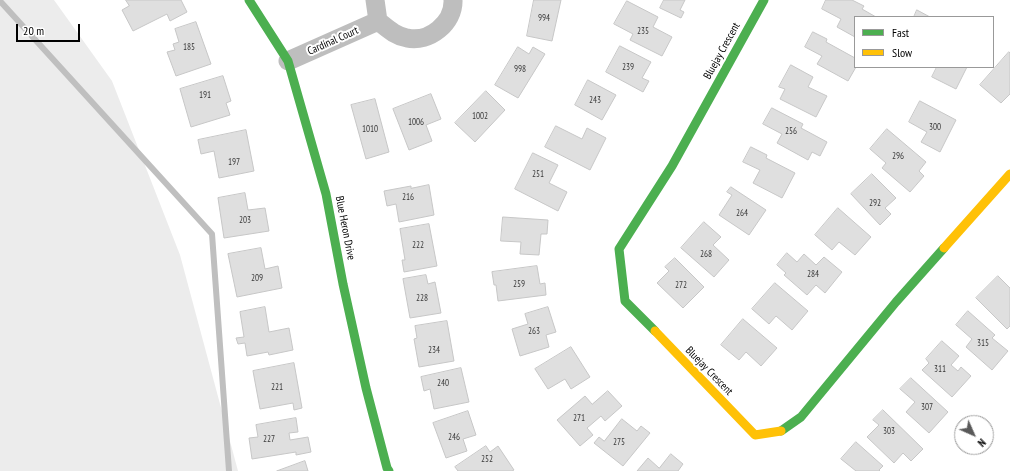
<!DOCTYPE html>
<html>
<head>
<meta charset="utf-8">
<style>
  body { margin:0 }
  #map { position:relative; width:1010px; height:471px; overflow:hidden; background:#fff; font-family:"PT Sans Narrow",sans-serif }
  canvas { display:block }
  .legend { position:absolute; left:854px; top:16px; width:140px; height:52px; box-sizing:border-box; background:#fff; border:1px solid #999; margin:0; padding:5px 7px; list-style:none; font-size:12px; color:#000 }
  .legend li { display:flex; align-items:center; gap:8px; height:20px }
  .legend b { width:20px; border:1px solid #999 }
  .north { position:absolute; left:954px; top:415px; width:40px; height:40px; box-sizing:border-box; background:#fff; border:1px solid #999; border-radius:50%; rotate:135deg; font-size:11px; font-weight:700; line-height:16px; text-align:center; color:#000 }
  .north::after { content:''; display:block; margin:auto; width:14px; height:18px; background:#595959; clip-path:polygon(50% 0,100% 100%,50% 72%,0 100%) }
  .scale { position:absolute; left:16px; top:24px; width:64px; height:18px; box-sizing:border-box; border:2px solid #000; border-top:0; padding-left:5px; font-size:12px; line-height:14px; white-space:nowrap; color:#000; -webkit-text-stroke:3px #fff; paint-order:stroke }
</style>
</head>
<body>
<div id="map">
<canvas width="1010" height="471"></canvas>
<ul class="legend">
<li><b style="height:5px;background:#4caf50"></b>Fast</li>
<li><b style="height:5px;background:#ffc107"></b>Slow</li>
</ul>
<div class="north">N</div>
<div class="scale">20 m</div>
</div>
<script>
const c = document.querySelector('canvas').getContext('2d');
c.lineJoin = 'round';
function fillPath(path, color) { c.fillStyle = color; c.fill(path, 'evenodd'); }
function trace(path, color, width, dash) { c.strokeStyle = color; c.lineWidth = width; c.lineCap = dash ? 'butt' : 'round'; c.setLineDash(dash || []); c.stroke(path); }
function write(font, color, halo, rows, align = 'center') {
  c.font = font + ' "PT Sans Narrow",sans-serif'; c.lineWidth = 4; c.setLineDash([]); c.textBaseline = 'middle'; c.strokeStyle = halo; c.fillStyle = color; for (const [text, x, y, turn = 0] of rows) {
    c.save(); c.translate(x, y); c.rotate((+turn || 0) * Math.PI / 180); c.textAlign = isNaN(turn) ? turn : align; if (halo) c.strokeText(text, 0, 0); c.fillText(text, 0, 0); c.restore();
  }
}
const green = new Path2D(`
  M0,0H54L112,81L180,255L238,471H0Z`);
const stream = new Path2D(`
  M0,1L212,234L229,471`);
const building = new Path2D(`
  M126,0H181L187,12L170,21L167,14L133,31L122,10L129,6Z
  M534,0H561L552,41L527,36Z
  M664,0H685L680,10L684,12L681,18L660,8Z
  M826,0H852L864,6L862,9L876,17H855V37L837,27L841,19L822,9Z
  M627,1L658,17L653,27L672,37L662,56L630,40L633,34L614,24Z
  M917,10L930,17H914Z
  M196,22L211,64L176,76L167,52L175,50L173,44L179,42L175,29Z
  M813,32L827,39L826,42L855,58L856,67L848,81L817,64L822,56L805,47Z
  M620,46L651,62L642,78L649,81L643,92L606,72Z
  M518,47L529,54L533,47L545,54L518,98L495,85Z
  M1009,52L1010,53V94L1001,103L980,85Z
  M791,65L813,77L808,87L827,96L816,117L780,99L785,89L779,87Z
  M937,67H967L956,89L932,77Z
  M223,76L231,101L226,103L230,115L191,127L180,89Z
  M588,80L616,95L602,120L575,105Z
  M486,91L505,110L475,142L455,123Z
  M431,94L441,119L426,125L432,141L409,150L393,109Z
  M375,99L389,152L366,159L351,105Z
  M920,101L956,120L940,152L921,142L927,132L909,122Z
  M772,108L803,124L801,128L827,142L820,156L812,152L808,160L777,143L782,134L763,124Z
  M556,126L582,139L587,128L606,138L590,170L545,147Z
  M887,129L926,162L919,171L924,176L910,192L882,168L886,163L870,149Z
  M246,130L254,171L219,178L214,151L201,154L198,140Z
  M751,147L767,155L766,158L795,173L782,198L753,183L760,170L743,162Z
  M533,153L558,165L549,183L567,192L558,211L515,189Z
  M872,174L896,198L885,208L891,214L880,225L851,194Z
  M429,185L434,215L399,222L396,204L387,206L384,191L411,186V188Z
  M731,187L766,210L749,235L719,215L732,195L727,192Z
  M245,193L248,210L265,208L269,231L224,238L218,198Z
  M838,208L871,237L855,255L839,242L832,250L815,235Z
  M503,217L548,220L547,234H541L539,255L520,254L521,242L501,241Z
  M704,222L721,237L713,245L729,260L714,277L681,248Z
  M429,224L437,266L404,272L402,260H405L400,229Z
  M261,248L265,269L278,266L282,288L237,297L228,254Z
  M787,253L797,262L804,254L816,265L824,257L842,272L825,293L816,285L807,295L784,275L786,273L777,265Z
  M675,258L704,287L683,308L657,283L669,271L665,267Z
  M537,266L540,284L545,283L546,295L498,301L496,285H494L492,272Z
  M426,275L428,284L435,282L441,313L410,318L403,279Z
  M998,276L1010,288V326L1007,329L976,298Z
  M775,283L808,311L792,330L776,316L769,324L752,309Z
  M265,307L269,332L289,328L293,350L269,355L268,352L247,356L245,343L238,344L236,338L244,337L240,312Z
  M548,307L556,332L546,335L549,347L520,356L512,329L528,324L525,314Z
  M968,311L995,335L992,338L1008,351L992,370L966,347L972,339L956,325Z
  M743,319L777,348L761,366L746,352L739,360L721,345Z
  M447,321L454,361L419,367L414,339L417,338L415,326Z
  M942,341L959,356L951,365L958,371L961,367L971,376L952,397L922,370L929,363L926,359Z
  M571,347L590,377L571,389L565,379L548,389L535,369Z
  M294,363L302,408L294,410L293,403L260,409L253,371Z
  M461,368L469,402L434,409L430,389L424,391L421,377Z
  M911,378L948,412L929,433L906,412L915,402L900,389Z
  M608,391L622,406L605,421L601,416L587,428L593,435L580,446L557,420L585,396L592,404Z
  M883,410L923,449L911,461L903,453L894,463L867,437L879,425L873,420Z
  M468,411L476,435L463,439L467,451L446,458L433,423Z
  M296,418L298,432L289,433L290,440L308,437L311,452L296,455V452L252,459L249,438L258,437L256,425Z
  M622,419L637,431L641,426L650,433L623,466L594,443L599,437L604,441Z
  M856,442L883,466L879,470L880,471H856L841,459Z
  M486,446L490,452L498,446L514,470L512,471H458L455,467Z
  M671,454L683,464L678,471H637L648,458L659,468Z
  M305,461L308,471H277Z`);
const street = new Path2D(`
  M375,0L378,21C387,28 395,36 407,38C429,43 454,23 453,0
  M288,61L378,21`);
const fast = new Path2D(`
  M249,0L288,61L326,194L343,284L366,388L387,468L389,471
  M655,331L625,301L619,249L672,166L764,0
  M781,431L801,417L896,302L944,248`);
const slow = new Path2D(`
  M944,248L1010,174
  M655,331L755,435L781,431`);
const numberNames = [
  ["994",544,18],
  ["235",643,31],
  ["185",189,47],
  ["239",628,67],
  ["998",520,69],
  ["191",205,95],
  ["243",595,100],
  ["1002",480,116],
  ["1006",416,122],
  ["300",935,127],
  ["1010",370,129],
  ["256",791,131],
  ["296",898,156],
  ["197",234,162],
  ["251",538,174],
  ["216",408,197],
  ["292",875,203],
  ["264",742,213],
  ["203",245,220],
  ["222",418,245],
  ["268",706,254],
  ["284",813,274],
  ["209",257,278],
  ["259",519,284],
  ["272",681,285],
  ["228",422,298],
  ["263",534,331],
  ["315",983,343],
  ["234",434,350],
  ["311",940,369],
  ["240",443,383],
  ["221",277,387],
  ["307",927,407],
  ["271",579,418],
  ["303",889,431],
  ["246",454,437],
  ["227",269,439],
  ["275",619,442],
  ["252",487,459]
];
const streetNames = [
  ["Cardinal Court",333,41,-24],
  ["Bluejay Crescent",722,51,-61],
  ["Blue Heron Drive",345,228,79],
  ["Bluejay Crescent",709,371,46]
];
fillPath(green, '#ececec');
trace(stream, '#bfbfbf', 6);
fillPath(building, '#dfdfdf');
trace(building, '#c7c7c7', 1);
trace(street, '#bebebe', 19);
trace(fast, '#4caf50', 9);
trace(slow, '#ffc107', 9);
write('9px', '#383838', null, numberNames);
write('11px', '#000', '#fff', streetNames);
</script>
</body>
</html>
